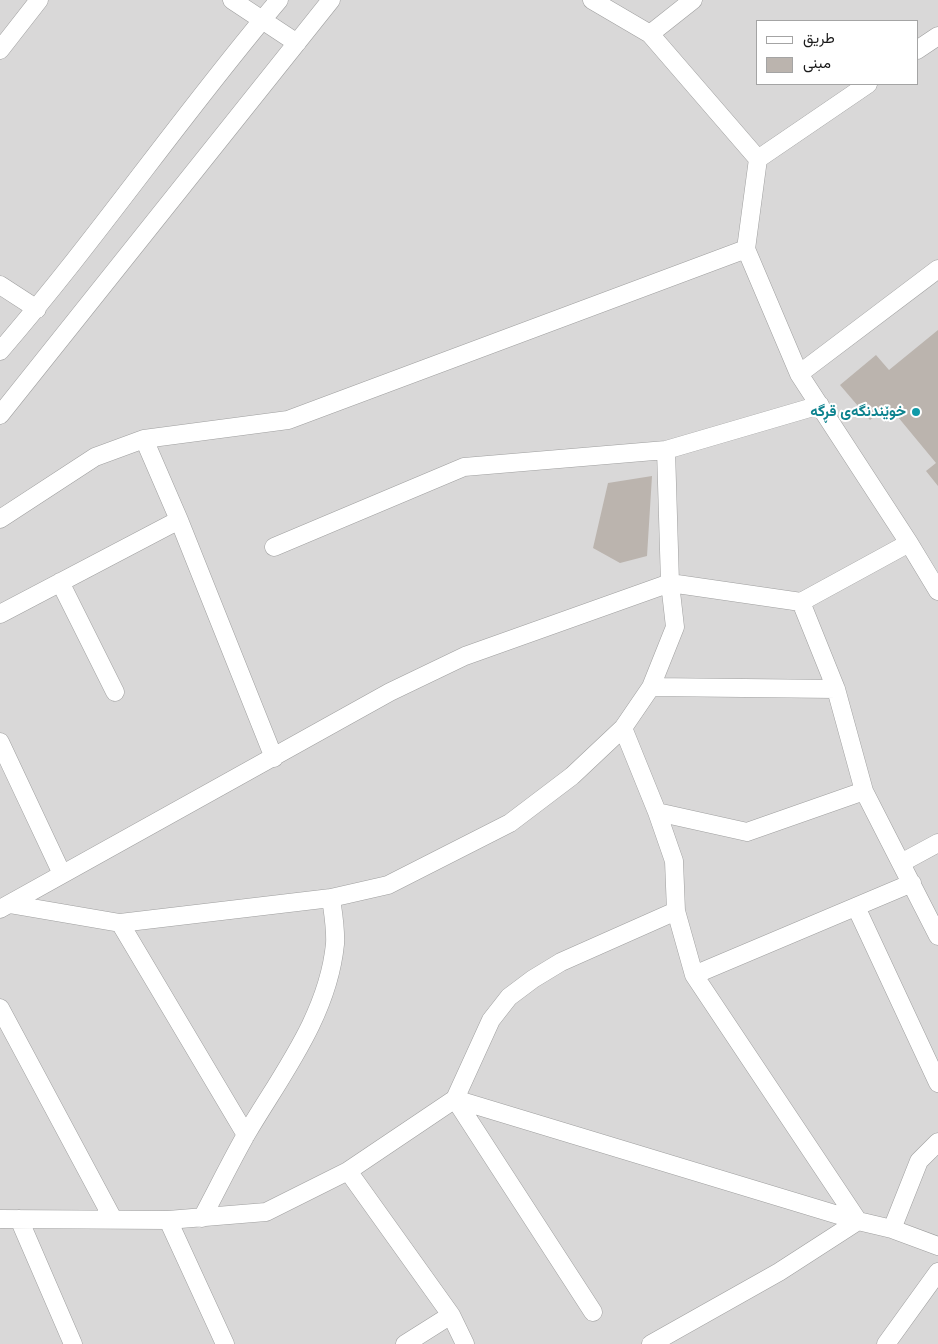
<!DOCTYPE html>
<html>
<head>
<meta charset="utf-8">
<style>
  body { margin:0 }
  #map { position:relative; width:938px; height:1344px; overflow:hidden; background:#ebe8e1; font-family:"Fira Sans",Vazirmatn,sans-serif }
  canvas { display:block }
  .legend { position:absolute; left:756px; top:20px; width:162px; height:65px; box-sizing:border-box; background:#fff; border:1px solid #a4a4a4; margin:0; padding:6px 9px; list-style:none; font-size:15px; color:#1b1b1b }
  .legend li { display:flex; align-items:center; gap:10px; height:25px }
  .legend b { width:25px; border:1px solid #a4a4a4 }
</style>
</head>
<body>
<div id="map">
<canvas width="938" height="1344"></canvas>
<ul class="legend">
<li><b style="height:6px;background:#fff"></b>طريق</li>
<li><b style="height:14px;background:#bbb4ae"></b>مبنى</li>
</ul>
</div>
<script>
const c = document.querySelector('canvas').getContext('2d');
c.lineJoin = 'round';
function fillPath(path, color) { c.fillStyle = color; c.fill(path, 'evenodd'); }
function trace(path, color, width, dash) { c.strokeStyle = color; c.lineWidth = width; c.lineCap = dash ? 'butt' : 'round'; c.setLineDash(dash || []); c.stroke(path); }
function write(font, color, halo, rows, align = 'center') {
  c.font = font + ' "Fira Sans",Vazirmatn,sans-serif'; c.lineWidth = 4; c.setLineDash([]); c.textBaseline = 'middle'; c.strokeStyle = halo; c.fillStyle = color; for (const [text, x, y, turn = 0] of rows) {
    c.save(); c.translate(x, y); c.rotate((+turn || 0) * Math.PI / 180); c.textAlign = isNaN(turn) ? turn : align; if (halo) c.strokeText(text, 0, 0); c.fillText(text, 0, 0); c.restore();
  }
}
const residential = new Path2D(`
  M0,0H938V1344H0ZM757,21H917V84H757Z`);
const building = new Path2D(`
  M938,330V486L926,471L936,463L888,405L870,420L840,385L876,355L889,370Z
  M652,476L647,556L620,563L593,548L608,483Z`);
const minor = new Path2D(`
  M232,0L297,43
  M592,0L650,34L758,159
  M650,34L693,0
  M0,50L39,0
  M917,50L938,36
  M868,84L758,159L746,249L799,374L909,543L938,591
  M0,285L37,309
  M0,351C98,238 182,114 279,0
  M799,374L938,269
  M0,415L331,0
  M0,519L95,457L144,439L288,420L746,249
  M179,520L274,758
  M274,547L464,467L666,450L820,405
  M60,582L115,692
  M801,602L836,689L864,791L938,936
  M0,614L179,520L144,439
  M651,687L836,689
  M623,728L657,812L674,861L676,911L694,975L858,1221L779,1272L651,1344
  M0,742L62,874
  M657,812L747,832L864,791
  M901,863L938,843
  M9,904L120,923L331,898L388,885L510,823L572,776L623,728L651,687L675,627L670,583L666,450
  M856,907L938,1083
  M0,909L390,692L465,656L670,583L801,602L909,543
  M120,923L246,1135
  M694,975L912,883
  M0,1008L113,1219
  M455,1099L858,1221L892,1229L938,1246
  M455,1099L593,1312
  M348,1171L451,1315L465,1344
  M202,1218C217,1190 231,1161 247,1133C282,1074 328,1015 335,944C336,929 333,913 331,898
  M0,1219L168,1220L266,1212L348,1171L455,1099L491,1020L509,997L533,979L561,962L676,911
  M19,1219L73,1344
  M168,1220L225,1344
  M892,1229L919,1161L938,1142
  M405,1344L451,1315
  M886,1344L938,1272`);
const markers = [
  [916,412,5,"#0f9aa8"]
];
const cultureNames = [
  ["خوێندنگەی قڕگە",906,412]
];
fillPath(residential, '#d9d8d8');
fillPath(building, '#bbb4ae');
trace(minor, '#9f9f9f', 19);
trace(minor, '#fff', 18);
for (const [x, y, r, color] of markers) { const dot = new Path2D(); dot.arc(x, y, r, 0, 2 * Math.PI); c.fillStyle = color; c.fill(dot); trace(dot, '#fff', 2); }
write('bold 15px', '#0d838f', '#fff', cultureNames, 'right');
</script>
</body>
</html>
